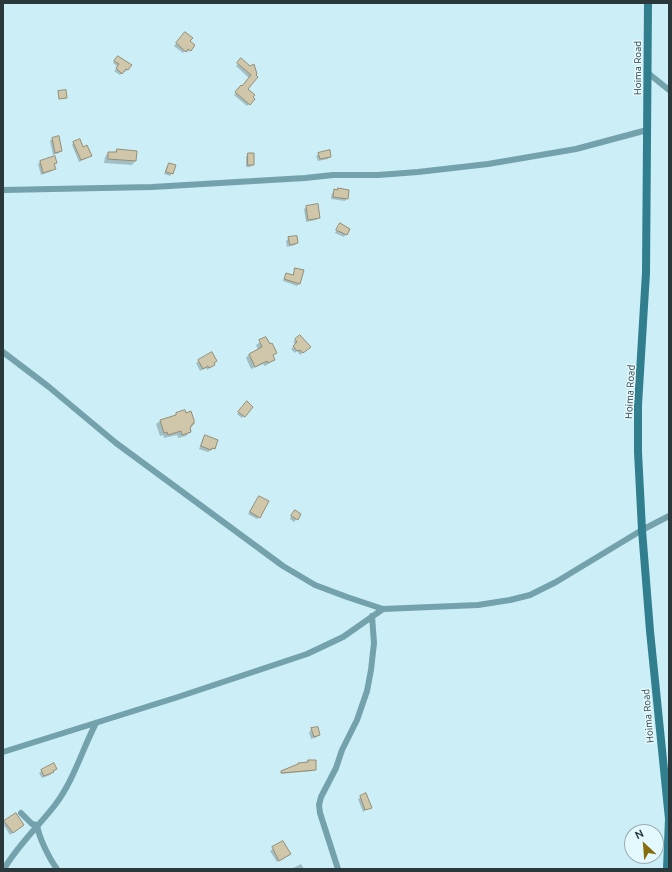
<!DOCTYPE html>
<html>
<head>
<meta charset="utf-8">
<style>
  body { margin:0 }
  #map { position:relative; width:672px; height:872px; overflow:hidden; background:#cbeef7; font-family:Ubuntu,sans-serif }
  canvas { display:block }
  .frame { position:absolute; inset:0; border:4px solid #2a383b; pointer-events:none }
  .north { position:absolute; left:624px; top:824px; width:40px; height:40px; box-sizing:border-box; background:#e4f9fe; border:1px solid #9aacb0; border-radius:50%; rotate:334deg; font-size:11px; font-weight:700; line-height:16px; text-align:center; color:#2a383b }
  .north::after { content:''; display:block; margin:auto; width:14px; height:18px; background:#876d0c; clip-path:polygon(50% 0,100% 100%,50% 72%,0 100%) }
</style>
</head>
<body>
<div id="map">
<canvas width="672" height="872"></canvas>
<div class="frame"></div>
<div class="north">N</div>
</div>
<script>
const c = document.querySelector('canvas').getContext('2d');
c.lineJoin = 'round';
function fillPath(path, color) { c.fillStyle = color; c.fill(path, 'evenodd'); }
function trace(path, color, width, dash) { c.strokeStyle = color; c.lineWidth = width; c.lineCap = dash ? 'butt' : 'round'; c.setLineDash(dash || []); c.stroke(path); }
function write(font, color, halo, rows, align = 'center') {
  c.font = font + ' Ubuntu,sans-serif'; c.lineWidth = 3; c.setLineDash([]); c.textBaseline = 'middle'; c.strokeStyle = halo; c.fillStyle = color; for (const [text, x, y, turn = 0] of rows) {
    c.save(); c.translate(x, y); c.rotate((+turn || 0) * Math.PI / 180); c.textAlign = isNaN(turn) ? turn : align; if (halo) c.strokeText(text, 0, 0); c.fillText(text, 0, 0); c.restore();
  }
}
const shadow = new Path2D(`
  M183,36L194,45L188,52L186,50L183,53L174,46Z
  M116,59L124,60L131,65L125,72L124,71L120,75L114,71L118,67L113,63Z
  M241,60L256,73L247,89L253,99L247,106L234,95L249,78L236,66Z
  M52,139L61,151L59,153L53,155L50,141Z
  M74,142L83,148L91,156L79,162L72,145Z
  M117,150L135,161L132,165L104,163L105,157L108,153H114Z
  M248,154L253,165L250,167H246V157Z
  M319,154L330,157L328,159L318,161L316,156Z
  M40,162L56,163L53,166L54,169L52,171L41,175L38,164Z
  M169,164L172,173L170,176L164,174L167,166Z
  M338,189L347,198L345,201L331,199L332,193Z
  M307,207L319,218L316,220L306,222L304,209Z
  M338,227L349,229L344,237L335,233Z
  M289,238L297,243L295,245L287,247L286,241Z
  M296,269L303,271L299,284L297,286L283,281L286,274L292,276Z
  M300,336L309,347L300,355L297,351L295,353L291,349L296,345L293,342Z
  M266,338L276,353L272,357L274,360L265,366L263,364L251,369L246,358L249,354L258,350L256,345Z
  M211,354L214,365L207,370L206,368L200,371L196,363Z
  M245,405L244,416L242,418L237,414Z
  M176,414L193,423L189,428L190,432L186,436L178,438L177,435L164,438L163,435L160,436L156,424L160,421L173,417Z
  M205,436L214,448L208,452L199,449L203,439Z
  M259,497V517L257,519L248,514Z
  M292,514L300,515L294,522L290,519Z
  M312,729L319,735L317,737L311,739L309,732Z
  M308,761L315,769L313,771L280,774Z
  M56,769L50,775L42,778L39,773L42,771Z
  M361,797L370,807L363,812L358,799Z
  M15,815L20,827L10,835L3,824Z
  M283,842L290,854L277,862L270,851Z
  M301,864L304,869H293V868Z`);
const building = new Path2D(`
  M185,32L193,38L190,41L195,45L191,51L188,49L186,52L176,43Z
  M118,56L132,65L128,70L126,69L122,74L116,68L119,64L114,61Z
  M241,58L250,66L254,64L257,74L256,75L258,77L248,89L255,95L253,97L255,99L250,105L235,92L241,85L242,86L251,75L237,63Z
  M66,90L67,98L59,99L58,91Z
  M59,136L62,151L55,153L52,138Z
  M80,139L83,147L87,145L92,156L81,160L73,142Z
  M117,149L137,151L136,161L108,159V152H116Z
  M330,150L331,157L320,159L318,153Z
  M248,153H254V165H248Z
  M55,156L57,163L54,164L56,169L43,173L40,161Z
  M169,163L176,165L173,174L166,172Z
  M338,188L349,190L348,199L333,197L334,189L337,190Z
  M318,204L320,218L308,220L306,206Z
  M340,223L350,229L347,235L336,230Z
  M297,236L298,243L290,245L288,237Z
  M295,268L304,270L300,284L284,279L286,273L293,275Z
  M300,335L311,347L303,353L300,350L297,351L293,346L297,342L295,339Z
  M266,337L270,344L272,343L277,353L273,355L275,360L268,363L267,361L255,367L249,354L262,347L259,340Z
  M212,352L217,361L214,363L215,365L209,368L208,366L203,369L198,360Z
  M247,401L253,407L245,417L238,412Z
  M185,410L186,413L191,411L194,420V424H192V426L190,427L191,432L182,435L181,431L168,435L167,432L164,433L160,420L176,415V413Z
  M205,435L218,440L215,449L212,448L211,450L201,446Z
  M259,496L269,501L260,518L250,512Z
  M295,510L301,514L298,520L291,516Z
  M318,727L320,735L314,737L311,728Z
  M308,760H316V770L281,773V771L298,764V763L308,762Z
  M54,763L57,769L53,771L54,772L44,776L41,770Z
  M366,793L372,808L365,810L360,796Z
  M16,813L24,825L13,833L4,821Z
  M283,841L291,854L279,861L272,847Z`);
const street = new Path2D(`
  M648,73L669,90
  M3,190L152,187L305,178L333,175H378L418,172L488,164L576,149L647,130
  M3,352L49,387L116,443L283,566L315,585L347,597L383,609L478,605L510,600L530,595L556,582L642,530L669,516
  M3,752L178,697L307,654L343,637L383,609
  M21,813L32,824L37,825C39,838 49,858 57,869
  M4,869C18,845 38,827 55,805C74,780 82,750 96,723
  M338,869L320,813L319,805L321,797L336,768L342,750L357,720L367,691L371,670L374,643L372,616`);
const secondary = new Path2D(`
  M648,3L646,273L638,405V452L642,530L650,631L669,819L667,869`);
const streetNames = [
  ["Hoima Road",638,68,-90],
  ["Hoima Road",630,392,-87],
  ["Hoima Road",648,716,-95]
];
fillPath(shadow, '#0003');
fillPath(building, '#d0c7ab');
trace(building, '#958d73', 1);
trace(street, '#73a1ac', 6);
trace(secondary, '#317e8e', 8);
write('10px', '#2a383b', '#e4f9fe', streetNames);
</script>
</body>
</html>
